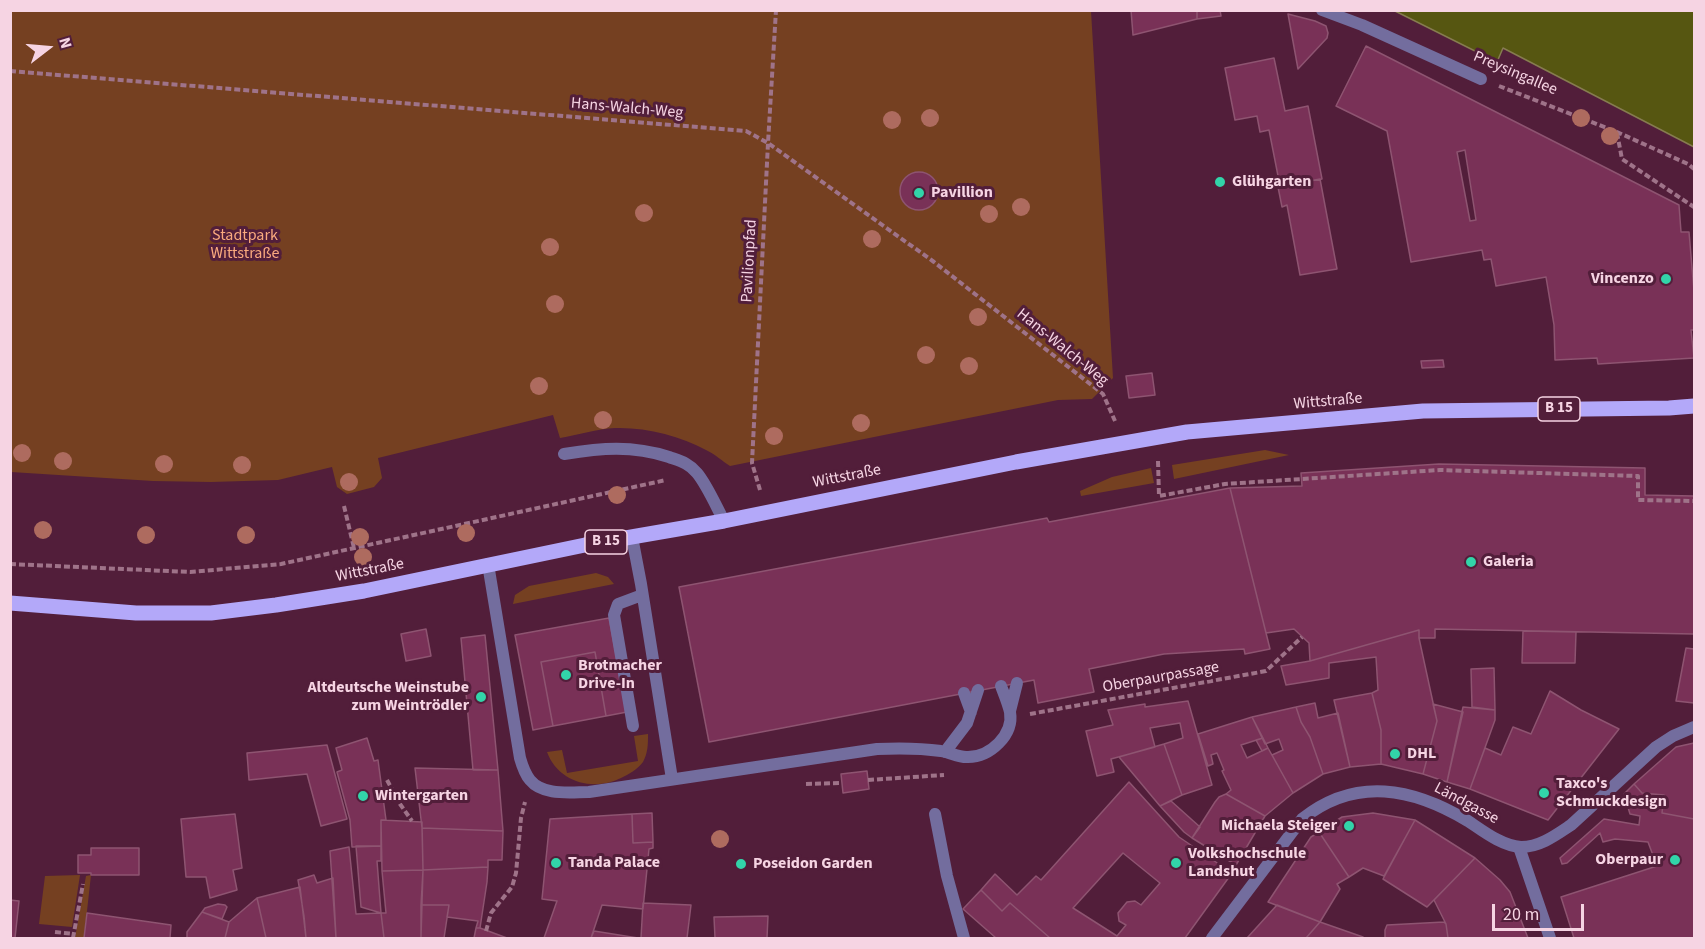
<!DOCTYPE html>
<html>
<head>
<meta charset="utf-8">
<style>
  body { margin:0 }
  #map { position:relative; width:1705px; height:949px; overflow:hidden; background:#521e3a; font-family:"Source Sans 3",sans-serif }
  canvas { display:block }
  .frame { position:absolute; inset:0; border:12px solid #f6d4e3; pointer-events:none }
  .north { position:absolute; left:18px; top:18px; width:60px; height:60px; -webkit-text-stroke:4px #521e3a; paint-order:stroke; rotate:74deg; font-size:16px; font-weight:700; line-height:24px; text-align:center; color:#f6d4e3 }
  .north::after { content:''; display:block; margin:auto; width:21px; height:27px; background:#f6d4e3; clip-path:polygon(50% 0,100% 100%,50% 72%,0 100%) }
  .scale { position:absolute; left:1492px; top:904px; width:92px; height:27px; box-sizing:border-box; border:3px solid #f6d4e3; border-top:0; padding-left:8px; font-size:18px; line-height:21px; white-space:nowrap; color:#f6d4e3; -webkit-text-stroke:4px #521e3a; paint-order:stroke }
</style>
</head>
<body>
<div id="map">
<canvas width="1705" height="949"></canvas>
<div class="frame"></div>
<div class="north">N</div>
<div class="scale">20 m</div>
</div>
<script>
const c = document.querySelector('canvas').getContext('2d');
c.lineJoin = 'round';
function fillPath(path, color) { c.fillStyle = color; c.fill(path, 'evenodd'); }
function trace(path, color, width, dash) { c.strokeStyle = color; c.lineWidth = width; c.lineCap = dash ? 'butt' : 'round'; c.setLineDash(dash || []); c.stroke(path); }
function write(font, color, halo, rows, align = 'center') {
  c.font = font + ' "Source Sans 3",sans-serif'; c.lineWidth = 6; c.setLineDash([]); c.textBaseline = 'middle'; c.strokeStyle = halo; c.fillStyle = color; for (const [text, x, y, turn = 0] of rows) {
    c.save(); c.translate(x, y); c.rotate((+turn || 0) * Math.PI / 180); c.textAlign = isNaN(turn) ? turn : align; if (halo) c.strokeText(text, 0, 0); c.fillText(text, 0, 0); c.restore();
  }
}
const green = new Path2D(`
  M10,11H1091L1113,378L1092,399L1058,400L730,466C722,461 715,454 706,450C680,436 646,427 615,428C597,429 578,435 560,438L553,415L378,458L382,478L374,487L347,494L337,487L332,467L278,480L211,482L153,481L11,472Z
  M1265,450L1289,455L1174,479L1172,465Z
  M1151,468L1154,483L1081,496L1080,491L1112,477Z
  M596,573L608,577L614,584L513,604L515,595L529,586Z
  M648,734C648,744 648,753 643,762C637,770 629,774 621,778C593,792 558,782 547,752L562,750L567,773L638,761L634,736Z
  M80,875L72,927L39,924L45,876Z
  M91,875L84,938H75L86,876Z`);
const water = new Path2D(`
  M1395,11H1694V147L1503,48L1497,62Z`);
const building = new Path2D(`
  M1131,10H1197V19L1133,35Z
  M1197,10H1220L1221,16L1197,19Z
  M1288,14L1315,21L1326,26L1328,33L1327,38L1298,69Z
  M1366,46L1679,205L1681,232H1689L1694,291V330H1691L1694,358L1598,364L1597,358L1555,360L1554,325L1546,277L1496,286L1491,259L1484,260L1482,250L1411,262L1387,131L1336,106ZM1465,150L1476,220L1470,221L1457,152Z
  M1274,58L1285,111L1308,106L1322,179L1280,186L1269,130L1260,132L1257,116L1235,120L1225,68Z
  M900 191a19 19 0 1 1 38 0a19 19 0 1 1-38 0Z
  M1320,179L1337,269L1300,275L1287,205L1282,207L1278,187Z
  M1443,360L1444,367L1422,368L1421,361Z
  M1152,373L1155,395L1129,398L1126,376Z
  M1439,464L1645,468V495L1694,496V634L1435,629V638H1419V630L1310,661L1309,643L1294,629L1266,633L1230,488L1302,486L1301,473Z
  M1230,488L1270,649L1245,654L1244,649L1164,654L1089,669L1094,692L1038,703L1034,680L709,742L679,587L1047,518L1049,522Z
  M609,618L627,712L606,716L595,652L541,662L553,726L533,730L515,635Z
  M426,629L431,656L406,661L401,634Z
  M1419,630V638L1437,721L1423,774L1381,764V730L1372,693L1378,690L1376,657L1329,663V678L1286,685L1281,666L1310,661Z
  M1523,631L1576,632L1575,663H1522Z
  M485,635L498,770H473L461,638Z
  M1686,648L1694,649V703L1676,701Z
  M595,652L606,716L553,726L541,662Z
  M1494,668L1495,710L1472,707L1471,669Z
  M1550,691L1581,710L1619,729L1548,820L1470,789L1485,748L1501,755L1513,727L1531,734Z
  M1372,693L1381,730V764L1350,767L1334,700Z
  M1188,701L1212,785L1182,795L1164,744L1183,738L1180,723L1150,728L1155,747L1111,759L1114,772L1097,776L1086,731L1113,725L1108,710L1145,704V707Z
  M1315,703L1318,718L1338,713L1350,767L1323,774L1310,737L1301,722L1296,707Z
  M1433,704L1463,712L1447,782L1423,774L1437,721Z
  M1296,707L1301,722L1310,737L1323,774L1293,793L1272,755L1283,750L1279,739L1265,744L1252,717Z
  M1463,707L1495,710V720L1470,789L1447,782Z
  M1252,717L1263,738L1241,745L1247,758L1268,748L1293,793L1265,816L1226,794L1231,790L1222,771L1224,770L1217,753L1211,755L1213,764L1208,766L1198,734Z
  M367,738L374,761L378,760L386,820H381V846L352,847L350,820L337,772L342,770L336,748Z
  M1263,738L1268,748L1262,751L1256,740Z
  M1694,743V819L1662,813L1664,795L1642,793L1634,784L1676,747Z
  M1164,744L1182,795L1160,806L1119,757Z
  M327,745L347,819L321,826L307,774L249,780L247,753Z
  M415,768L498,770L503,831L422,828Z
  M867,771L869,789L843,793L841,774Z
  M1129,782L1179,837L1232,873L1185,938H1050L1010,903L1002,911L981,890L995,874L1017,895L1036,876L1041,880ZM1123,853L1160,883L1141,905L1135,901L1127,902L1118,913L1119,921L1126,925L1117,936L1073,908Z
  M1634,784L1642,793L1664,795L1662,813L1694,819V938H1574L1561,897L1657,866L1648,842L1615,839L1603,842L1600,833L1567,863L1562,864L1560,858L1604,819L1639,825L1640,816L1630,814L1624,794Z
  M1226,794L1265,816L1236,865L1192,838L1215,802L1219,797Z
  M1171,801L1200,827L1192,838L1184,832L1160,806Z
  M652,813L653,842L633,843L632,814Z
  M1373,813L1415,820L1384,876L1363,868L1349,877L1319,832L1342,817Z
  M235,814L242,868L233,870L237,890L210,898L206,877H186L181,819Z
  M632,814L633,843L653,842V848L649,849L643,909L602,905L591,938H544L557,901L542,899L550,819Z
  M381,820L422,822L423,870L382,871Z
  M1415,820L1475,858L1427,907L1383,879Z
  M422,828L503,831L502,860H488V867L423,870Z
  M1319,832L1349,877L1337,884L1340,889L1320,922L1268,902L1311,837Z
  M356,846H381V861H377L381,913L361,907Z
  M349,847L356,914L381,913L384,938H336L330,851Z
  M91,848H139V875H91V873H78V855H91Z
  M1475,858L1500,880L1510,892L1528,938H1448L1446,924L1434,900Z
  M488,867L487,882L480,928H476L478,921L447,917L449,905H421L423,870Z
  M423,870L421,938H384L381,913H386L382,871Z
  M314,875L317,883L333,878L336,938H306L304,916L298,880Z
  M300,887L306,938H266L257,898Z
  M981,890L1002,911L1010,903L1050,938H996L963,909Z
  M257,898L266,938H225L229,922Z
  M10,900L19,901L15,938H10Z
  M643,903L691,905L687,938H641Z
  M218,904L225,905L227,907L222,919L202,912L205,908Z
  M421,905H449L444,938H421Z
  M1277,905L1320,922L1306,938H1247Z
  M202,912L229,922L225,938H187V932Z
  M87,913L171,925L170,938H84Z
  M768,916L767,938H715L714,917Z
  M1320,922L1363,937V938H1306Z
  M1444,922L1446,924L1448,938H1385V930L1387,925Z
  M476,928H480L507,938H474Z
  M594,931L638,938H591Z`);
const path = new Path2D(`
  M10,71L746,131L768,143L934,262L1103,394L1115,421
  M1499,86L1617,132L1688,164L1694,169
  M1617,133L1622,159L1694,207
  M1158,461L1159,496L1225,484L1440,470L1638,476V500L1694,501
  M760,490L752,463L768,143L776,10
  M344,506L354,548
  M10,564L190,572L281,564L666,480
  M1030,714L1266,671L1302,637
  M387,780L400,804L412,821
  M868,780L944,775
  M806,784L842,783
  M486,931L491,913L512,887L516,873L521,818L525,802
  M55,932L74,934
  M73,938L83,884`);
const service = new Path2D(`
  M1322,10L1362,25L1481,79
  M564,454C601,448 632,445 669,457C680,461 689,463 697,473C707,485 716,506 724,521
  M632,537L641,584L672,779
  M488,564L520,758C522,765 525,774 530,780C543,796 570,792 589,792L877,749C898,748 919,748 941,751C950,752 959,758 968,757C990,757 1014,735 1010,712C1008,703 1004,694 1001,686
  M964,693L971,712
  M1010,711L1017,683
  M633,726L614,615L618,604L642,595
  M945,752L967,723L978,690
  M935,814L947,876L964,938`);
const pedestrian = new Path2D(`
  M1519,847L1550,938`);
const minor = new Path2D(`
  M1212,938L1302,819C1356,776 1413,788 1468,821C1483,831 1502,846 1521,847C1540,847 1556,835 1571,825L1656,747L1673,736L1694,727`);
const primary = new Path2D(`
  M10,603L136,613H211L276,605L364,591L585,545L724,521L1016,462L1187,432L1423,411L1669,408L1694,406`);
const trees = [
  [930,118],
  [1581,118],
  [892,120],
  [1610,136],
  [1021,207],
  [644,213],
  [989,214],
  [872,239],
  [550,247],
  [555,304],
  [978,317],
  [926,355],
  [969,366],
  [539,386],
  [603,420],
  [861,423],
  [774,436],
  [22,453],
  [63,461],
  [164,464],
  [242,465],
  [349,482],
  [617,495],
  [43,530],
  [466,533],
  [146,535],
  [246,535],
  [360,537],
  [363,557],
  [720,839]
];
const markers = [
  [1220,182,6,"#32d4a9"],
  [919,193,6,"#32d4a9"],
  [1666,279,6,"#32d4a9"],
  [1471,562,6,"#32d4a9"],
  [566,675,6,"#32d4a9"],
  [481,697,6,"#32d4a9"],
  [1395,754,6,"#32d4a9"],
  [1544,793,6,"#32d4a9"],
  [363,796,6,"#32d4a9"],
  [1349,826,6,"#32d4a9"],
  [1675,860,6,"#32d4a9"],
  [556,863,6,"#32d4a9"],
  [1176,863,6,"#32d4a9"],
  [741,864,6,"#32d4a9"]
];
const shields = [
  [1559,409,42],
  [606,542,42]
];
const shieldNames = [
  ["B 15",1559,409],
  ["B 15",606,542]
];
const streetNames = [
  ["Preysingallee",1515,74,23],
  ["Hans-Walch-Weg",627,109,5],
  ["Pavilionpfad",750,261,-87],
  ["Hans-Walch-Weg",1062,348,39],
  ["Wittstraße",1328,402,-5],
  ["Wittstraße",847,477,-11],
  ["Wittstraße",370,571,-11],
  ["Oberpaurpassage",1161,678,-10],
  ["Ländgasse",1466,804,28]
];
const poiNames = [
  ["Glühgarten",1232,182],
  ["Pavillion",931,193],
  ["Vincenzo",1654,279,"right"],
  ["Galeria",1483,562],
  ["Brotmacher",578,666],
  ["Drive-In",578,684],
  ["Altdeutsche Weinstube",469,688,"right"],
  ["zum Weintrödler",469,706,"right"],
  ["DHL",1407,754],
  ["Taxco's",1556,784],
  ["Schmuckdesign",1556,802],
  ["Wintergarten",375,796],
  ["Michaela Steiger",1337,826,"right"],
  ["Volkshochschule",1188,854],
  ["Landshut",1188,872],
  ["Oberpaur",1663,860,"right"],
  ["Tanda Palace",568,863],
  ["Poseidon Garden",753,864]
];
const parkNames = [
  ["Stadtpark",245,236],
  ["Wittstraße",245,254]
];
fillPath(green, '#754021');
fillPath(water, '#565611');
trace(water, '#867c50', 1.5);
fillPath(building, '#793157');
trace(building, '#8e5471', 1.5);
trace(path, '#9f7389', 4, [6, 3]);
trace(service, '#736d9e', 12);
trace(pedestrian, '#736d9e', 12);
trace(minor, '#736d9e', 12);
trace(primary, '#b3a8f9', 15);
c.fillStyle = '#ae6b5f';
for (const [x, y] of trees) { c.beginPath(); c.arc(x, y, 9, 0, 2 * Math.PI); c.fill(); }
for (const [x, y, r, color] of markers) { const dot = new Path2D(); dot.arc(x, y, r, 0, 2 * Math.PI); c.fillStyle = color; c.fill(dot); trace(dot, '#521e3a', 2); }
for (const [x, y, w] of shields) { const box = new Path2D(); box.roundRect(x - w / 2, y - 12, w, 24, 4.5); c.fillStyle = '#521e3a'; c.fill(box); trace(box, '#f6d4e3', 1.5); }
write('bold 15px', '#f6d4e3', null, shieldNames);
write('16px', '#f6d4e3', '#521e3a', streetNames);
write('bold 16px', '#f6d4e3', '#521e3a', poiNames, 'left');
write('16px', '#faaa7e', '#521e3a', parkNames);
</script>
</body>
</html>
